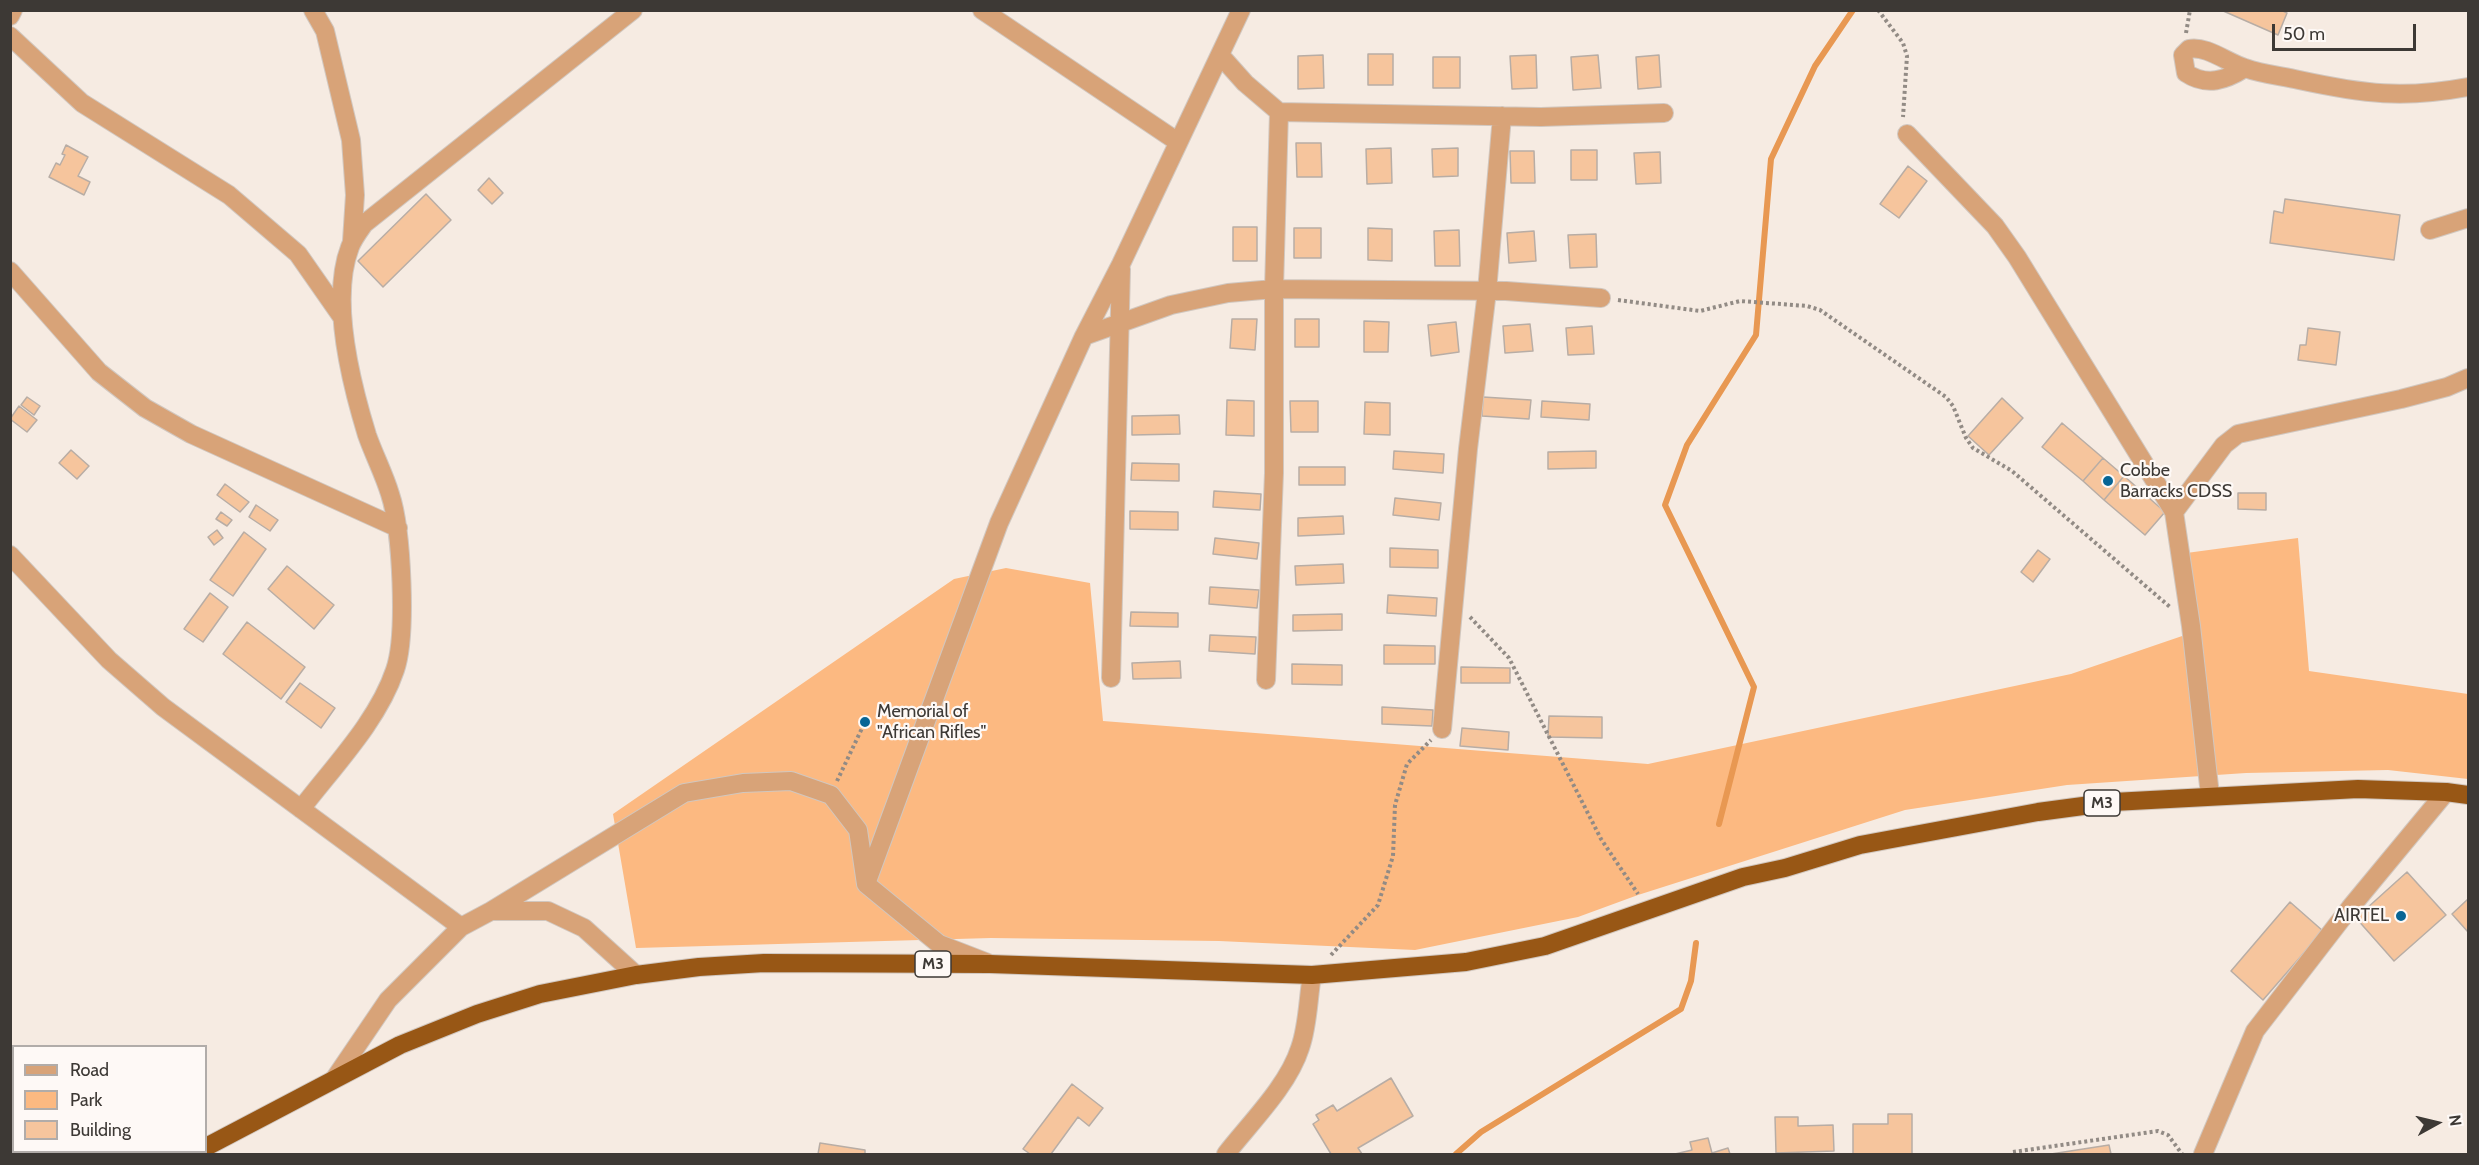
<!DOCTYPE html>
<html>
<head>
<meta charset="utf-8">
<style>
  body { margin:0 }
  #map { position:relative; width:2479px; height:1165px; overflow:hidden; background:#f6ebe2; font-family:Cabin,sans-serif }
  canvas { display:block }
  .frame { position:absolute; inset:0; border:12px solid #3d3935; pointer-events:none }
  .legend { position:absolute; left:12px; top:1045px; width:195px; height:108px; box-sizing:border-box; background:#fef9f6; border:2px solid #b1aca9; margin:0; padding:8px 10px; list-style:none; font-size:18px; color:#3d3935 }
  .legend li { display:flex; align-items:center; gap:12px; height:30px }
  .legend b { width:30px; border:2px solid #b1aca9 }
  .north { position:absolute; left:2407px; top:1093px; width:60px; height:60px; -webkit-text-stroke:4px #fef9f6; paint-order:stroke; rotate:82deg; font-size:16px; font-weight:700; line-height:24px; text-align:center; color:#3d3935 }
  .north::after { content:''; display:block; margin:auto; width:21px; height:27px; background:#3d3935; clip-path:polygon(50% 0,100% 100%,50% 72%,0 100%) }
  .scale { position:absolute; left:2272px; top:24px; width:144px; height:27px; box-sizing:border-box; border:3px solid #3d3935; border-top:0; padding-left:8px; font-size:18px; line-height:21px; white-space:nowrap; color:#3d3935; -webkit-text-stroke:4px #fef9f6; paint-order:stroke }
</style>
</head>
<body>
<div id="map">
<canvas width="2479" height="1165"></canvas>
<div class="frame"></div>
<ul class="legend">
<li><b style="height:8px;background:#d8a378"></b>Road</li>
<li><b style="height:16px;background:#fcb981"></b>Park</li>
<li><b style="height:16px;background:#f6c59d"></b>Building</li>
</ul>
<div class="north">N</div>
<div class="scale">50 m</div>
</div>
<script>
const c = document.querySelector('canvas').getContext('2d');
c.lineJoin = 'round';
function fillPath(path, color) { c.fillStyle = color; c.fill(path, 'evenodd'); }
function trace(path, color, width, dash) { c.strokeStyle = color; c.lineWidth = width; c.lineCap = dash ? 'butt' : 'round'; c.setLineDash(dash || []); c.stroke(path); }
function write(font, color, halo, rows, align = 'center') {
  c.font = font + ' Cabin,sans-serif'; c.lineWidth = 4.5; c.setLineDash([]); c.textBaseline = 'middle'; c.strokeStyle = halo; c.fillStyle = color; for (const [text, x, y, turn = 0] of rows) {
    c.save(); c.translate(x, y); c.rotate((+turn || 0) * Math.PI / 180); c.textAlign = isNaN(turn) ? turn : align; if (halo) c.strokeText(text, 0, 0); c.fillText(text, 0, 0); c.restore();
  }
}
const green = new Path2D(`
  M2298,538L2309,671L2468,694V779L2388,770L2246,773L2067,785L1905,810L1638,895L1578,917L1415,950L1219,941L991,938L636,948L613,814L954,579L1006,568L1090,583L1103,721L1648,764L2071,674L2188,634L2179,554Z`);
const stream = new Path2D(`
  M1719,824L1754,687L1665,505L1687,445L1756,335L1771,159L1815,66L1853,10
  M1456,1154L1481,1132L1681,1009L1691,981L1696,943`);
const building = new Path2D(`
  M2221,10H2281L2287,13L2278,35Z
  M1368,54H1393V85H1368Z
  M1323,55L1324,88L1298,89V56Z
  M1536,55L1537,88L1512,89L1510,56Z
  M1598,55L1601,88L1573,90L1571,57Z
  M1659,55L1661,87L1638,89L1636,57Z
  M1433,57H1460V88H1433Z
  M1296,143H1321L1322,177H1297Z
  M66,145L88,157L78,176L90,182L84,195L49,177L56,163L60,165L65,155L62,154Z
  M1391,148L1392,183L1367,184L1366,149Z
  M1458,148V176L1433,177L1432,149Z
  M1571,150H1597V180H1571Z
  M1510,151H1534L1535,183H1511Z
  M1660,152L1661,183L1636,184L1634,153Z
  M1908,166L1927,181L1899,218L1880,204Z
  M489,178L503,193L492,204L478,190Z
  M426,194L451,220L383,287L358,261Z
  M2285,199L2400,215L2394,260L2270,243L2274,211L2283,213Z
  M1233,227H1257V261H1233Z
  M1294,228H1321V258H1294Z
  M1368,228L1392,229V261L1368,260Z
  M1459,230L1460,266H1435L1434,231Z
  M1534,231L1536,261L1509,263L1507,233Z
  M1596,234L1597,267L1570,268L1568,235Z
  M1232,319H1257L1255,350L1230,348Z
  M1295,319H1319V347H1295Z
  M1364,321L1389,322L1388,352H1364Z
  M1456,322L1459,352L1431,356L1428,325Z
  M1530,324L1533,351L1505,353L1503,326Z
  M1592,326L1594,354L1568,355L1566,328Z
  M2308,328L2340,332L2336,365L2298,360L2300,345H2306Z
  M27,397L40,406L34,415L21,405Z
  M1483,397L1531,400L1529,419L1482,416Z
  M2002,398L2023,418L1989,455L1968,436Z
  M1227,400L1254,401V436L1226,435Z
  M1290,401H1318V432H1291Z
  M1542,401L1590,404L1589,420L1541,417Z
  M1365,402L1390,403V435L1364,434Z
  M19,406L37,420L27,432L10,419Z
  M1179,415L1180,434L1132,435V416Z
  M2062,423L2103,458L2083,481L2042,447Z
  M71,450L89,466L77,479L59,463Z
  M1394,451L1444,454L1443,473L1393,469Z
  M1596,451V468L1548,469V452Z
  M2103,458L2124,476L2104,500L2083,481Z
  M1132,463L1179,464V481L1131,480Z
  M1299,467H1345V485H1299Z
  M2124,476L2165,512L2145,535L2104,500Z
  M225,484L249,502L240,512L217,495Z
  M1214,491L1261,494L1260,510L1213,507Z
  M2238,493H2266V510L2238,509Z
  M1395,498L1441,503L1439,520L1393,515Z
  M256,505L278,520L270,531L249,517Z
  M1130,511L1178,512V530L1130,529Z
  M221,512L232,520L227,526L216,519Z
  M1343,516L1344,534L1298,536V518Z
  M217,530L223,538L214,545L208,537Z
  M244,532L266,549L233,596L210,580Z
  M1215,538L1259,543L1257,559L1213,554Z
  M1390,548L1438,550V568L1390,567Z
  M2038,550L2050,559L2033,582L2021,572Z
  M1343,564L1344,583L1296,585L1295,566Z
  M287,566L334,605L314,629L268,589Z
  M1210,587L1259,590L1257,608L1209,604Z
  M210,593L228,607L203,642L184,629Z
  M1388,595L1437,598L1436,616L1387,613Z
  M1131,612L1178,613V627L1130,626Z
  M1342,614V630L1293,631V615Z
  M247,622L305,667L281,699L223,654Z
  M1210,635L1256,637L1255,654L1209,651Z
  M1384,645L1435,646V664H1384Z
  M1180,661L1181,678L1133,679L1132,663Z
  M1292,664L1342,665V685L1292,684Z
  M1461,667L1510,668V683H1461Z
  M300,683L335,708L321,728L286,702Z
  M1382,707L1433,710L1432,726L1382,724Z
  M1549,716L1602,717V738L1548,737Z
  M1462,728L1509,732L1508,750L1460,746Z
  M2407,872L2446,915L2394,961L2356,918Z
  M2468,899V932L2452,914Z
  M2290,902L2323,931L2263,1000L2231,971Z
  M1391,1078L1413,1116L1358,1148L1362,1154H1331L1313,1124L1319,1120L1316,1115L1333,1105L1337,1111Z
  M1072,1084L1103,1108L1089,1126L1078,1117L1051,1154H1030L1023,1149Z
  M1888,1114H1912V1154H1853V1124H1888Z
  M1775,1117H1798V1126L1833,1125L1834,1151L1776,1153Z
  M1708,1138L1712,1153L1728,1148L1730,1154H1675L1692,1150L1690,1142Z
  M820,1143L865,1150V1154H818Z
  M2109,1145L2111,1154H2051Z`);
const path = new Path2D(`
  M1878,10L1903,43L1907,56L1903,117
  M2186,33L2190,10
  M1618,300L1700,311L1740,301L1807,306L1820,310L1946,397L1953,406L1966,438L1973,448L2012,471L2170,607
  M1470,617L1509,658L1601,839L1638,894
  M837,781L865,722
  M1331,955L1378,905L1393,856L1395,805L1407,764L1431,740
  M2013,1152L2158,1131L2168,1135L2182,1154`);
const minor = new Path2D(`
  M313,10L325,31L351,140L355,195L352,241
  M982,10L1178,142
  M10,16L13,10
  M10,36L82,103L229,195L298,254L342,317
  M1220,55L1245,83L1279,112L1541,117L1664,113
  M2245,68C2226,80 2207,87 2186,73L2183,55L2189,49C2206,45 2228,63 2245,68C2262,74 2281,76 2299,80C2364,94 2403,99 2468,87
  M1907,134L1995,226L2017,257L2174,512L2191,626L2210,795
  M2430,230L2468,218
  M10,271L99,372L145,408L191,434L398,528
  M1084,336L1171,305L1228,293L1274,289L1506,291L1601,298
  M2174,512L2224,445L2238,434L2401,399L2447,387L2468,378
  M10,555L109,660L163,707L461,927
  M1111,678L1121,269
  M1266,680L1274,473V289L1279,112
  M1442,729L1468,449L1487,291L1502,116
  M301,809C333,767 378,721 395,670C407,636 402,530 390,494C384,474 374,455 367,435C351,383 330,299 350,247C353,239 359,231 364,224L633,10
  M866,884L999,523L1084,336L1121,264L1241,10
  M493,911H548L584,928L636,975
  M335,1078L388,1000L461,927L491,911L684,793L743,783L791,781L831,795L858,830L866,884L939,944L988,963
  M1226,1154C1250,1123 1288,1086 1300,1048C1308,1026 1308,999 1312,975
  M2203,1154L2255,1031L2350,908L2446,792`);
const highway = new Path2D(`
  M206,1147L400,1045L477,1014L540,994L636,975L699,967L764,963L990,964L1312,975L1466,962L1545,946L1743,877L1785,868L1860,845L2038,812L2113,802L2358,789L2446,792L2468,795
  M186,1154L195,1152`);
const markers = [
  [2108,481,6,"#086595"],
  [865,722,6,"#086595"],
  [2401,916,6,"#086595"]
];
const shields = [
  [2102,803,36],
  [933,964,36]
];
const shieldNames = [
  ["M3",2102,803],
  ["M3",933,964]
];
const poiNames = [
  ["Cobbe",2120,471],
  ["Barracks CDSS",2120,492],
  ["Memorial of",877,712],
  ["\"African Rifles\"",877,733],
  ["AIRTEL",2389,916,"right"]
];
fillPath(green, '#fcb981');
trace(stream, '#e89852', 6);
fillPath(building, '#f6c59d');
trace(building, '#b8ada5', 1.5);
trace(minor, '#d1c7bf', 20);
trace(highway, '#d1c7bf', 20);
trace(path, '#928b85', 4, [3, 3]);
trace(minor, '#d8a378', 18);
trace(highway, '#985715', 18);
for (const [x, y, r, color] of markers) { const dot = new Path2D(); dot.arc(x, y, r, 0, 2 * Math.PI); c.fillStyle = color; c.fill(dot); trace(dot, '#fef9f6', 2); }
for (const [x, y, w] of shields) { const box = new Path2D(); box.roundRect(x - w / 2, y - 13, w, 26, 4.5); c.fillStyle = '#fef9f6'; c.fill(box); trace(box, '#3d3935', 1.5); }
write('bold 16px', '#3d3935', null, shieldNames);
write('18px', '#3d3935', '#fef9f6', poiNames, 'left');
</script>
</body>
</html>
